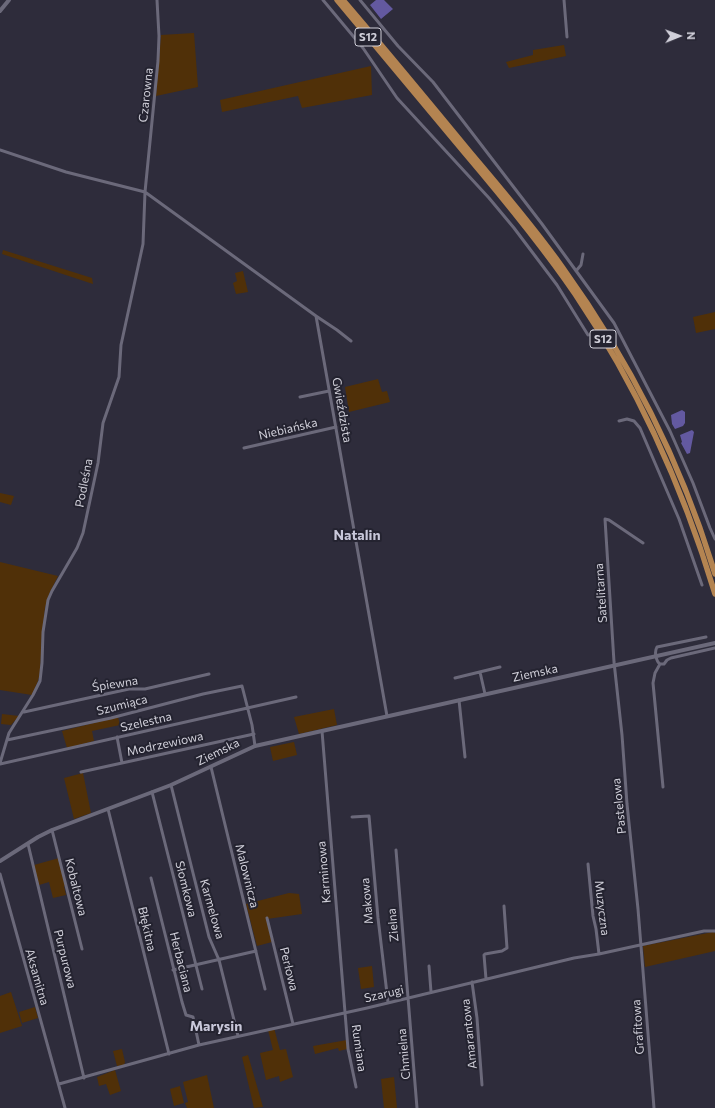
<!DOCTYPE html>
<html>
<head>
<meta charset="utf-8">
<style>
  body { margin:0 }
  #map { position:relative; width:715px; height:1108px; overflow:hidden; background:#2e2c3b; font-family:Commissioner,sans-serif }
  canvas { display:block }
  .north { position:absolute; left:659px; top:16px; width:40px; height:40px; -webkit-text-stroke:3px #242330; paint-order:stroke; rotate:89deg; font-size:11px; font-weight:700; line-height:16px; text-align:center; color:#d1d0da }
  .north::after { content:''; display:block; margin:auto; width:14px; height:18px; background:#d1d0da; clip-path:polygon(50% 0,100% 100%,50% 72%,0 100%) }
</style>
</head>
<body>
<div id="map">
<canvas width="715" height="1108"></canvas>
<div class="north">N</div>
</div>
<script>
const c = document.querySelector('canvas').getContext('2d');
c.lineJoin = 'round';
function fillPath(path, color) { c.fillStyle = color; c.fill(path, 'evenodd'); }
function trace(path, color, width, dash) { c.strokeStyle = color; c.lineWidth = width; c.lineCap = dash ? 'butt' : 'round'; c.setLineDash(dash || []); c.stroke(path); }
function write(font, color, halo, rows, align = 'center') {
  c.font = font + ' Commissioner,sans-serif'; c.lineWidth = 4; c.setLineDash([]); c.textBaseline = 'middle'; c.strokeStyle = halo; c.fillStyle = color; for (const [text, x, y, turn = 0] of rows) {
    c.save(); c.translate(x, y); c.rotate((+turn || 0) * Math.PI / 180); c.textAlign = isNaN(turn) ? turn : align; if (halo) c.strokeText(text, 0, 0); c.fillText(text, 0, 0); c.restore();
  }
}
const green = new Path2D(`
  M194,33L198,87L156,96L161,35Z
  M564,45L566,56L509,68L506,62L533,55V50Z
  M371,66L372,95L302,108L298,96L222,112L220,100Z
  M3,250L92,278L93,284L2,254Z
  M243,271L248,292L236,294L233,283L237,281L235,273Z
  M715,312V329L696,333L693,317Z
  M378,379L382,392L387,391L390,402L349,412L345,387Z
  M0,493L14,496L11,505L0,502Z
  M0,562L58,576L50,592L45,608L42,636L40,673L38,681L32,695L0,690Z
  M334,709L337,725L299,734L294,717Z
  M2,714L19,716L11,725L1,724Z
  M118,717L120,725L92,731L94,741L67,748L62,731Z
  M294,742L297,755L273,761L270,747Z
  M83,773L91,813L74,819L64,778Z
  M59,858L66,886H64L66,895L53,898L49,882L39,885L34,865Z
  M289,893L299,894L302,914L267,919L272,942L257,946L246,904Z
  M713,932L715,933V951L645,967L643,946Z
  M372,966L374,987L361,989L358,968Z
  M11,992L22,1026L0,1033V996Z
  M35,1007L38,1018L22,1023L19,1012Z
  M274,1028L280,1050L286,1049L293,1077L280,1082L279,1076L266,1080L260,1053L273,1050L268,1030Z
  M347,1040V1049L339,1051L338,1048L315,1054L313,1046Z
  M122,1049L125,1062L124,1065L117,1066L113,1051Z
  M248,1055L263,1107L254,1108L242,1057Z
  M115,1070L121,1091L110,1095L106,1084L99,1086L97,1077Z
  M207,1075L214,1108H187L185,1103L188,1102L183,1082Z
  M394,1077L397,1108H384L381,1079Z
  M180,1086L184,1103L174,1106L170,1089Z`);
const water = new Path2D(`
  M376,0H384L393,9L381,19L370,5Z
  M682,410L685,412V423L683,426L675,429L672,424L671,415Z
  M692,430L694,432L690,453L687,454L681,443L682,442L680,435Z`);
const minor = new Path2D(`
  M323,0L363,48L397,98L489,198L514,228L557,285L588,335
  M360,0L398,46L433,82L542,224L614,323L670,431L693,483L710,528L715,539
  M564,0L567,37
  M0,150L66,172L145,192L316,316L387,716
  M576,271L581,265L583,254
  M316,316L337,330L351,341
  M300,397L329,391
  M619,421L627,419L634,421L640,428L679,519L702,585
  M244,448L336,427
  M643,543L609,520L605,519L614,662L622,735L627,804L638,909L654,1108
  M706,637L657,647C654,652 656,661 660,664H664L667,660L671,658L715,648
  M660,664L655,673L653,683L663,787
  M480,672L485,694
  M455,678L500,667
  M459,700L465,757
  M24,712L129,689H145L209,674
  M322,731L348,1049L356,1087
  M117,737L122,763
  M7,740L111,718L203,694L242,686L252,725L255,746
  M0,763L9,733L33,695L40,681L42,663L43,632L48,600L52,591L77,548L83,533L98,463L103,423L119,377L121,345L143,244L145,192L158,61L159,36L157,0
  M0,764L296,697
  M211,767L265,989
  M81,772L254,734
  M171,785L209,937L219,960L238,1036
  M152,792L202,989
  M108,809L169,1054
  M352,817L369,816L378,918L388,1002
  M52,830L82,949
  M28,844L84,1078
  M396,850L417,1108
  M588,864L593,916L596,929L599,954
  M0,874L65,1108
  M151,878L182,1002L186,1015L193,1017L199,1045
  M267,918L293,1024
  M429,966L431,992
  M173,970L256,951
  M486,979L484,955L485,954L502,951L507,948L504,906
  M472,982L477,1018L482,1085
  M59,1084L199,1045L367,1008L574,958L599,954L704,931H715`);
const tertiary = new Path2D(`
  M0,11L9,0
  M0,861L38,837L52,830L171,785L255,746L715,643`);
const motorway = new Path2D(`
  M337,0C379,50 421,100 463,151C502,197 541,244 575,294C637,386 683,487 715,594
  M343,0C386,50 428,101 470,152C502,190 534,227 563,268C629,360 682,464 715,574`);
const shields = [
  [368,37,26],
  [603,339,26]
];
const shieldNames = [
  ["S12",368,37],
  ["S12",603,339]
];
const streetNames = [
  ["Czarowna",146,95,-84],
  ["Gwieździsta",342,410,80],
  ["Niebiańska",288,429,-13],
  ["Podleśna",84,483,-79],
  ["Satelitarna",601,593,-94],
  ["Ziemska",535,673,-12],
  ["Śpiewna",115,684,-9],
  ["Szumiąca",122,705,-14],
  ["Szelestna",146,722,-13],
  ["Modrzewiowa",165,744,-12],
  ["Ziemska",218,752,-26],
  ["Pastelowa",619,806,-96],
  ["Karminowa",324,872,-95],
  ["Malownicza",247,876,76],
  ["Kobaltowa",76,887,76],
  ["Słomkowa",186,889,76],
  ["Makowa",367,901,-95],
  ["Muzyczna",602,908,83],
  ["Karmelowa",212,909,74],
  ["Zielna",393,925,-95],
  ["Błękitna",147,929,77],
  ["Purpurowa",65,959,76],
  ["Herbaciana",181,962,76],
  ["Perłowa",289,969,76],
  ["Aksamitna",37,977,74],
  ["Szarugi",384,994,-13],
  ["Grafitowa",638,1027,-94],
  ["Amarantowa",469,1034,-96],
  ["Rumiana",359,1048,82],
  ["Chmielna",404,1054,-95]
];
const quarterNames = [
  ["Natalin",357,535],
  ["Marysin",216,1026]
];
fillPath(green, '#503008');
fillPath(water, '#6359a0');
trace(minor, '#6b697a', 3);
trace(tertiary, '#6b697a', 4);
trace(motorway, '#b48451', 5.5);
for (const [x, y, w] of shields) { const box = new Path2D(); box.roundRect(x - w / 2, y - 9, w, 18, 3); c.fillStyle = '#242330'; c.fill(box); trace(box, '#d1d0da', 1); }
write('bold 11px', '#d1d0da', null, shieldNames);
write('12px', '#d1d0da', '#242330', streetNames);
write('bold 14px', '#c9c8da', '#242330', quarterNames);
</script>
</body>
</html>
